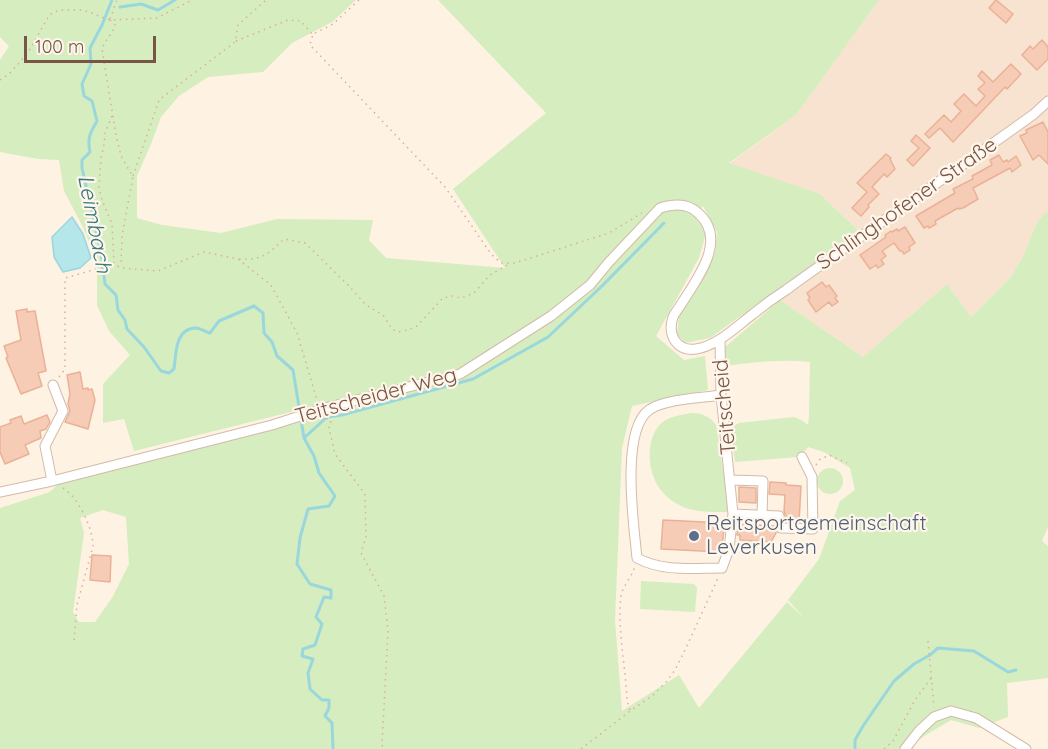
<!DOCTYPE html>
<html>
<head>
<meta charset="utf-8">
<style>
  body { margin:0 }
  #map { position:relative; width:1048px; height:749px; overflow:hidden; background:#fef2e2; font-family:Quicksand,sans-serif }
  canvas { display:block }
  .scale { position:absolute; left:24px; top:36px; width:132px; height:27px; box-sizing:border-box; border:3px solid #795546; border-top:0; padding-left:8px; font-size:18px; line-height:21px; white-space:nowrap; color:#795546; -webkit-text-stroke:4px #fff6eb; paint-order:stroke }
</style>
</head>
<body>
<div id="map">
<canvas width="1048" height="749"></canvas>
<div class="scale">100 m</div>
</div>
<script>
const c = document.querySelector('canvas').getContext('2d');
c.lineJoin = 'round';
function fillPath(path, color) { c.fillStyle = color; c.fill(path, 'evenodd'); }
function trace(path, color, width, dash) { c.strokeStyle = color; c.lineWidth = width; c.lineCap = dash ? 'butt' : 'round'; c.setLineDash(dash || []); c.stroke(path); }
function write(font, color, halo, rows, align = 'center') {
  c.font = font + ' Quicksand,sans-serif'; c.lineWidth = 4.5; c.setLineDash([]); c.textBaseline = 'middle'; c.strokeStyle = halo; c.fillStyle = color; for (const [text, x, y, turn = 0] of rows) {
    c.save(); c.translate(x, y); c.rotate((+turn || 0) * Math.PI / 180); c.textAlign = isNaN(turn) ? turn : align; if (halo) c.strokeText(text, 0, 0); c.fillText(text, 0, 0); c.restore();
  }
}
const residential = new Path2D(`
  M879,0H1048V211L1038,220L1023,257L1010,278L971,317L947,284L863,357L780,300L867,238L820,194L729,164L796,115Z`);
const green = new Path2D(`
  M0,0H356L332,22L292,43L263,72L208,77L179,96L161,117L151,144L137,176V218L162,225L221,233L277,219L373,220L369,240L386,258L505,268L453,189L546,113L438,0H879L796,115L729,163L820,194L859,231L710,338L685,343L677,334L679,317L715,253L717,232L703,206L694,216L706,233L699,258L656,336L684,360L705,356L708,390L632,406L622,448L615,620L622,711L679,675L699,708L787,602L805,619L788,600L819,559L840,501L855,490L850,468L824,452L808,447L802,455L798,457L735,462L731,432L734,426L739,423L794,417L801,420L808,425L809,416L810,362C782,359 753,362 725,366V347L780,300L863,357L947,284L971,317L1010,278L1023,257L1038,220L1048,211V527L1042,541L1048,546V678L1007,683L1008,717L979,728L951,720L916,741L913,749H0V508L50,492L59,483L301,420L299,410L134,451L124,419L103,423V384L130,355L109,331L97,305V260L82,225L64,191L59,160L38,159L0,152V60L9,46L0,37ZM103,510L126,517L129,564L112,598L95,622H79L73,612L84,533L80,518Z
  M691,413C701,413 710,416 716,425L730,512C714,512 694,513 679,505C671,501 663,494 658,486C647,468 645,435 664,421C672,416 682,415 691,413Z
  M817 481a13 13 0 1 1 26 0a13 13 0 1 1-26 0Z
  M641,581L694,584L697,588L695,612L640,609Z`);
const water = new Path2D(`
  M72,217L83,234L91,258L80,268L63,272L54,257L52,237Z`);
const stream = new Path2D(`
  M112,0L102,25L90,48L91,64L82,84L84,96L92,101L97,121C90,133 87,138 90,152L82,160V168L101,252L105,284L116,295L118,310L125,320L127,329L144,347L161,371L169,373L174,369C176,354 175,328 196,328C200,328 206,332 210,333L219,321L254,306L263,313L264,333L272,342L277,356L293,370L304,438L314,456L319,473L335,496L329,506L308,509L300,538L297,564L310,584L331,590V598L324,597L316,617L322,624L315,645L303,649L302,656L313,659L308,673L310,689L322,700H329V708L325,716L332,723L333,749
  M120,7L141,4L158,10L175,0
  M304,438L327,417L342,415L473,379L548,337L602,286L664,223
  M855,749V740L863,726L894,681L914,664L930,655L938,648L974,651L1008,672L1016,670`);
const building = new Path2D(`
  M996,0L1013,14L1006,23L989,8Z
  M1042,40L1048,47V59L1037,70L1022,55L1030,46L1033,49Z
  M1011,64L1021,74L1007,89L1005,87L953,142L940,128L929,138L925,134L944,115L951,122L961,111L954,104L964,94L976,106L985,96L978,89L985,83L978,76L982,71L993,82Z
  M1043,122L1048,132V164L1039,155L1033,160L1020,136L1027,133L1026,130Z
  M916,135L930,148L913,166L907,160L919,148L911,141Z
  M886,154L891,158L890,159L895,169L887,177L884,174L872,187L879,194L868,205L869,207L861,216L852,208L867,192L857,183Z
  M999,155L1003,162L1007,160L1008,162L1016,156L1021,165L1012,172L1010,168L973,188L978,199L963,208L959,209L958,208L935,221L936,224L929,228L928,226L924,228L916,216L955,193L953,189L973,179L972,176L992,165L990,160Z
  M905,227L915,243L909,247L910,250L904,254L902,251H900L894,243L882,251L886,256L881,260L884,264L878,268L876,265L870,269L860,255L886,237L885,235L891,231L892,232L897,229L898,231Z
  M822,282L826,287L829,285L837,296L835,298L838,302L832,306L829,302L816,312L808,300L810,298L807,293Z
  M27,309V312L35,311L46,371L38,373L42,386L21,394L6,358L8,357L4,346L21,340L16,311Z
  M80,372L83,389L88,388V390L92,389L95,400L88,429L65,422L70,411L68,404L70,394L67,375Z
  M47,415L50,422L46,429L40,431L41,438L25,445L29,454L5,464L0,452V427L11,423L10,420L21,416L24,424Z
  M770,482L786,483V485L801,486L799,522L787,521L784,511L785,495L769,494Z
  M739,487L756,488V503L739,502Z
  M663,520L725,523L721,552L661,549Z
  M739,524L774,526L776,533L771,542L740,540V535H737Z
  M92,555L111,556L110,582L90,580Z`);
const path = new Path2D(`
  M359,0L333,24L313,34L310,45L445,187L491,254L501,263H515L609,233L642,213
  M110,19L117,0
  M110,20L115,25C113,34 105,39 102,49L116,135L121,156L133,177L122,236L121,266
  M236,41L288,20L301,21L312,34
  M0,80L9,74L20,62L30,49L47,19L51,14L59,10H83L110,20L157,18L192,0
  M112,116L105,133L104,145L101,158L99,187L102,200L112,224L114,263
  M133,176L159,100L235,42L238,25L266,0
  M239,259C263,260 267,255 284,239L305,243L348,285L366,305L383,315L392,329L398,332L408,330L417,326L443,298L453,296L461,298L474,293L490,275L509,264
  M59,377L65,369V278L114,264L121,268L158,271L204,252L238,259L271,285L297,333L317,400
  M327,418V421L331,422L329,428L335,454L365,494L366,537L361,553L384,596L388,631L382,744L383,749
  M816,465L819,460L829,455L847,463
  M63,488C78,497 93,528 93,546L77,605L74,641
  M928,641L934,707
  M630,710L627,701C626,668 617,628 621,596C623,585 632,577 635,566
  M581,749L630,711L653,695L666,682L675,670L685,650L719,576
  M884,749L893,741L915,700L932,677`);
const minor = new Path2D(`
  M720,340L721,395L733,514L729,549L722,568C693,568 663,572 637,558C634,526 620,431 649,410C664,399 702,398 721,395
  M731,480L763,481L762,516
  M52,481L45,446L63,411L53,385
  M0,492L52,481L272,425L325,408L460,374L551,316L590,285L609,262L660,208C673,204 688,203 698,213C729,240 696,280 680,306C678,309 675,313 673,317C667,335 677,352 696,349C717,346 737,326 753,314C764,305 775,297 786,290C869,230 952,173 1034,114L1048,101
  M733,514L779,516L781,528L813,529L812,477L802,457
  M905,749L919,731L934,717L951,711L976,718L1026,749`);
const markers = [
  [694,536,6,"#5c6f8a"]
];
const streetNames = [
  ["Schlinghofener Straße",907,204,-35],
  ["Teitscheider Weg",376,396,-15],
  ["Teitscheid",725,407,-95]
];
const serviceNames = [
  ["Reitsportgemeinschaft",706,524],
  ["Leverkusen",706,548]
];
const waterNames = [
  ["Leimbach",94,224,79]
];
fillPath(residential, '#f7e3d0');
fillPath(green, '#d5edbf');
fillPath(water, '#b5e6ea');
trace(water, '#9ad7dd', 1.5);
trace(stream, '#9ad7dd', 3);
fillPath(building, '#f6ccb7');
trace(building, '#ebb196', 1.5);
trace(minor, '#d3baaa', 11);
trace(path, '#dbaf9a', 1.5, [1.5, 4.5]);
trace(minor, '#fff', 9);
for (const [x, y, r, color] of markers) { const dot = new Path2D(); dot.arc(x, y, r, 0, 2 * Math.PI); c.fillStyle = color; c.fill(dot); trace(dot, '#fff6eb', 2); }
write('21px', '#795546', '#fff6eb', streetNames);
write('21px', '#4e5e75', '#fff6eb', serviceNames, 'left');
write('italic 22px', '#387880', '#fff6eb', waterNames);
</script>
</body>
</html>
